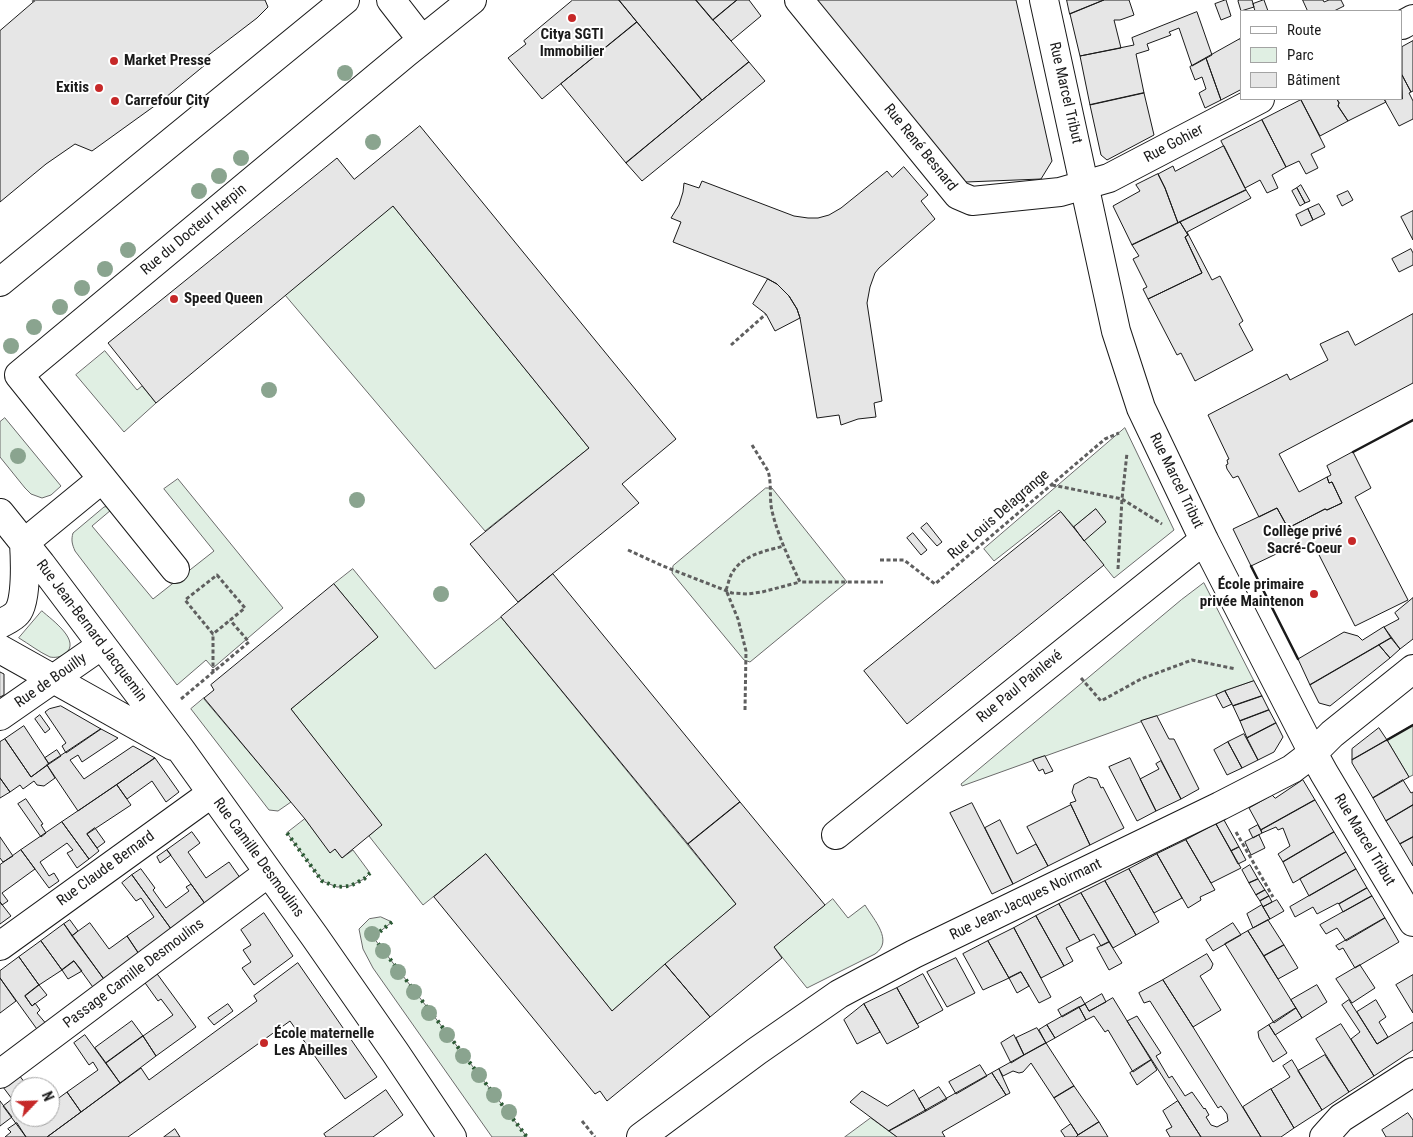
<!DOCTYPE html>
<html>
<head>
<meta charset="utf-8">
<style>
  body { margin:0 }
  #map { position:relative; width:1413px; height:1137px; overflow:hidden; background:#fff; font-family:"Roboto Condensed",sans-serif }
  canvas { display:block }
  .legend { position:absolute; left:1240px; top:10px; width:162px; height:90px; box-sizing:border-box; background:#fff; border:1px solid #a3a3a3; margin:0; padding:6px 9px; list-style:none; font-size:15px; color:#1a1a1a }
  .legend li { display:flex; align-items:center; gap:10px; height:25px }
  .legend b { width:25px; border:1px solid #a3a3a3 }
  .north { position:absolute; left:10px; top:1077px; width:50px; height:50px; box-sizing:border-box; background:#fff; border:1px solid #a3a3a3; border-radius:50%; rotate:66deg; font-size:14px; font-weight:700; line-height:20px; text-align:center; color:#1a1a1a }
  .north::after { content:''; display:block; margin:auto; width:18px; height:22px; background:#c62828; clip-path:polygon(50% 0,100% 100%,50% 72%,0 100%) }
</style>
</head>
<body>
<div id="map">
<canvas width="1413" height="1137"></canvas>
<ul class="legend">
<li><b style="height:6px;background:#fff"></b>Route</li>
<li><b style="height:14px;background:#e0efe3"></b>Parc</li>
<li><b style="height:14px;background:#e6e6e6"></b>Bâtiment</li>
</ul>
<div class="north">N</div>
</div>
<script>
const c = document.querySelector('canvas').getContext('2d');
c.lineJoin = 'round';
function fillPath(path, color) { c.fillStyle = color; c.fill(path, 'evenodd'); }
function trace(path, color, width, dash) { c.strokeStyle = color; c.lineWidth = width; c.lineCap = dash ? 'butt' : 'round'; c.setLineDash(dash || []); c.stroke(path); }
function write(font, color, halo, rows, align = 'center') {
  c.font = font + ' "Roboto Condensed",sans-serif'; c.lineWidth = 4; c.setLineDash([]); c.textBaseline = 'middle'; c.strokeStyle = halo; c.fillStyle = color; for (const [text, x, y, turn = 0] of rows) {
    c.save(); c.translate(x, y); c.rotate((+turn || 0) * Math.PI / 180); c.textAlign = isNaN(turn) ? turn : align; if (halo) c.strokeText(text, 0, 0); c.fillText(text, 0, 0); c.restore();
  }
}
const green = new Path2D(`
  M393,206L589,448L485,531L285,295Z
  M105,351L137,390L142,386L156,403L124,432L76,375Z
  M5,418L61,486L51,495L42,498L31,494L25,488L0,457V422Z
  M1125,428L1174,530L1114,578L1084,541L1096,509L1074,527L1059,510L994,561L984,549Z
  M178,479L283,608L213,668L206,660L177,685L75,551C72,544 71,540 73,533L104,507L109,506L111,510L92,526L153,599L214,551L164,489Z
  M766,488H772L847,582L750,662L744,660L672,573L673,566Z
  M353,569L435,669L501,617L736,904L612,1011L486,854L423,905L369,836L381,825L291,709L378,637L334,584Z
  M1204,583L1254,681L962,786L961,784L1181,600Z
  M42,611C52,620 82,641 65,654C61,657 55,658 50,657C39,652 29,644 19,638Z
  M204,698V699L291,802L278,811L269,810L191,709Z
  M1413,725V775L1409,777L1387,740Z
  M305,819L330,852L335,849L342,858L353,850L370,873L364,879L350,886L337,887L322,881L287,833Z
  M833,899L848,918L865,905C874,920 894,941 875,954L807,988L774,947Z
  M381,917L392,922L373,937L527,1137H492L373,968L363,949L359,929L369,919Z
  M871,1118L897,1137H845Z`);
const building = new Path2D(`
  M36,0H265L268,7L257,18L206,57L211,60L160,102L92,151L75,144L46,164L0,202V31Z
  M573,0H619L637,22L542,99L508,58L526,44L524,41Z
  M619,0H696L749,62L702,100Z
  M696,0H737L713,20Z
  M737,0H749L761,16L731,41L713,20Z
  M816,0H1016L1052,161L1041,179L966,182Z
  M1067,0H1104L1070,14Z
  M1104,0H1129L1134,15L1120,20H1114L1121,48L1080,56L1070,14Z
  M1226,0L1231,16L1221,20L1215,4Z
  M1240,0H1252L1254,7L1241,11L1238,1Z
  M1264,0L1268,11H1255L1253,4Z
  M1303,0H1323L1324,2L1329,0H1341L1344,6L1334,11H1308Z
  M1197,12L1212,55L1192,66L1179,28L1169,32L1171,35L1147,44L1149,50L1136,54L1144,93L1090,105L1080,56L1134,45L1132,38Z
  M637,22L702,100L626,163L561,84Z
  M1240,39L1242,46V89L1221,100L1206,58Z
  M1413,41V91L1411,92L1402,75V47Z
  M1206,58L1221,100L1205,108L1199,93L1206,89L1202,77L1195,80L1190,67Z
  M749,62L765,81L642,181L626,163Z
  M1402,75L1411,92L1409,93L1413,101V119L1399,126L1384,99H1402Z
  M1144,93L1154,135L1107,160L1101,155L1090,105Z
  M1303,99H1337L1339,103L1338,106L1348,121L1320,136L1301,100Z
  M1337,99H1384L1386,102L1348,121L1338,106L1339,103Z
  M1301,100L1325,147L1311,154L1318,168L1306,174L1299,161L1286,167L1262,120Z
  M1262,120L1286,167L1272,175L1278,188L1267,193L1260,180L1245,188L1221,141Z
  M420,126L676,439L622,484L639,503L518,602L470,544L589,448L393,206L156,403L108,343L337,158L354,179Z
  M1224,146L1246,190L1178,223L1165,188L1158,174L1173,166L1175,171Z
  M904,167L928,195L921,201L935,219L879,268L875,273L870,287L867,303L882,401L874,403L876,417L858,419L841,425L839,415L817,418L800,318L797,309L789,296L777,284L766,278L673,242L681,222L671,218L679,205L683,192L684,183L699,188L702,181L794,216L808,218H818L829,215L841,208L887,171L892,177Z
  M1158,174L1165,188L1178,223L1132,245L1113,206L1140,191L1136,185Z
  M1301,185L1310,201L1305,203L1297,188Z
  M1297,188L1305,203L1300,206L1292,191Z
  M1246,190L1251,198L1187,232L1212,280L1220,276L1243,321L1239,324L1253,350L1195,381L1181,353L1177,355L1148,299L1202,273L1185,237L1188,235L1180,222Z
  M1348,191L1353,200L1342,206L1337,196Z
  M1319,204L1325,214L1313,220L1308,209Z
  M1308,209L1313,220L1301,226L1296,215Z
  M1413,211V240L1401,217Z
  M1180,222L1188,235L1185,237L1202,273L1148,299L1143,289L1147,287L1133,259L1139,256L1132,245Z
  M1411,249L1413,253V265L1399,272L1392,259Z
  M768,279L777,284L789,296L797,309L800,318L775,331L766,314L753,304Z
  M1413,314V383L1279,454L1299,492L1327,477L1329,483L1332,482L1342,503L1327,510L1325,509L1288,528L1277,508L1259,517L1238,476L1233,478L1227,469L1226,465L1228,464L1227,460L1229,459L1208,415L1287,374L1290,380L1328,360L1320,344L1348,331L1355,345Z
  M1353,452L1371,488L1355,497L1408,600L1355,626L1313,543L1298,551L1295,545L1251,566L1233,529L1277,508L1288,528L1325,509L1327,510L1342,503L1332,482L1329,483L1327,477L1331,475L1327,466Z
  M1096,509L1106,522L1084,541L1074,527Z
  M1061,512L1104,565L907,724L864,671Z
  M927,523L942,542L937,546L921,528Z
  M913,533L927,550L921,555L907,538Z
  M553,574L740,802L688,844L501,617Z
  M334,584L378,637L291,709L382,825L342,858L335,849L330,853L305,819L204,698L214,690L211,685Z
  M1413,598V639L1400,649L1384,627L1399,619L1395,613Z
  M1384,627L1391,638L1310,685L1298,659L1344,632L1358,636L1362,640Z
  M1391,638L1400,649L1390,658L1379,645Z
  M1379,645L1390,658L1330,706L1319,703L1310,685Z
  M0,672L4,674V695L0,697Z
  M1254,681L1262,696L1233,706L1225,691Z
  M1225,691L1232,704L1223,708L1216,695Z
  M1262,696L1269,710L1240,721L1233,706Z
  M61,706L101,729L66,753L62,746L66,743L45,712L49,709Z
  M1269,710L1276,723L1247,738L1240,721Z
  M40,715L50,729L45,733L35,719Z
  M1157,716L1169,739H1174L1199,789L1181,799L1141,721Z
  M1276,723L1283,737L1274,752L1258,760L1247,738Z
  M24,726L49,764L31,777L5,739Z
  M1379,728L1387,740L1352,760V749Z
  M101,729L118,738L82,762L78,755L70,760L84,779L133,746L155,758L78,811L47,765Z
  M1244,734L1258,760L1242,768L1228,742Z
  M5,739L31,777L47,765L55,778L44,786L37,785L34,781L23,789L20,785L10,792L0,778V742Z
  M1387,740L1409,777L1373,798L1352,763V760Z
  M1228,742L1242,768L1227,775L1214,750Z
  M57,750L61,756L49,764L45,758Z
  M1045,756L1053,771L1045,774L1043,769L1039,771L1033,760Z
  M155,758L179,792L166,802L152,781L127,799L117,785Z
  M1130,758L1156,811L1137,821L1109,767Z
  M1161,761L1181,799L1156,811L1140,779L1159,769L1156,764Z
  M1089,777L1097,779L1101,788L1103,787L1124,828L1090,845L1070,803L1076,801L1072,792L1074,785Z
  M0,778L10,792L0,798Z
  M1303,780L1315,800L1261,830L1249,808L1272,795L1275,798Z
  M1403,780L1411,793L1413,792V805L1386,821L1373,798Z
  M117,785L131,805L87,834L99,851L89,859L62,822Z
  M26,799L43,824L41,825L46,833L41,837L18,804Z
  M1315,800L1334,832L1283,862L1278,854L1290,846L1283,828L1278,830L1276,827L1262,833L1261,830Z
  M740,802L825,905L774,947L782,958L710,1017L665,964L736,904L688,844Z
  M972,803L1013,884L992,894L950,813Z
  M1071,805L1090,845L1048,866L1027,827Z
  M1413,805V837L1400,844L1386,821Z
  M1000,820L1017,854L1036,844L1048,866L1013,884L985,828Z
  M1224,820L1239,847L1231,851L1216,824Z
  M62,822L89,859L77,868L67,853L73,850L67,843L40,862L49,876L54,873L59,881L49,888L21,850Z
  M1216,824L1241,868L1211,883L1186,840Z
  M1258,825L1262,833L1253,838L1249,830Z
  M95,828L105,842L97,848L87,834Z
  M192,832L200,843L188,852L206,878L229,862L243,882L208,908L167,850Z
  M1334,832L1346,852L1293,883L1283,862Z
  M1259,835L1265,848L1251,855L1245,842Z
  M0,837L13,856L3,862L0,858Z
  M1413,837V866L1400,844Z
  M1186,840L1215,890L1200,897L1201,900L1188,908L1157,854Z
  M1239,847L1246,860L1238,864L1231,851Z
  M21,850L35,869L2,893L8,901L2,905L0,902V865Z
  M167,850L171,855L160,863L157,857Z
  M1346,852L1356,869L1309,896L1300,879Z
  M486,854L612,1011L665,964L710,1017L607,1101L600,1091L595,1094L434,897Z
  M1157,854L1182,898L1154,913L1129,869Z
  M1250,865L1258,879L1249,883L1242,870Z
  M141,869L155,888L153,890L166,908L189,891L186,887L191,884L208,908L174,933L132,875Z
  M1129,869L1159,922L1136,935L1105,881Z
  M1356,869L1367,888L1339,904L1338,903L1317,914L1313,907L1295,917L1290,907Z
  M132,875L174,933L141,957L127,936L154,917L141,898L136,901L122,883Z
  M1258,879L1265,890L1256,895L1249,883Z
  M1105,881L1136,935L1113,948L1081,893Z
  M1367,888L1372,896L1343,912L1339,904Z
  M1265,890L1269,896L1260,901L1256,895Z
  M1081,893L1109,942L1101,946L1094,934L1080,941L1059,904Z
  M1269,896L1272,902L1263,907L1260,901Z
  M1372,896L1385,918L1346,941L1337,928L1326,934L1320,925Z
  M1277,900L1284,911L1270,919L1263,907Z
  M0,902L11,916L0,924Z
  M1059,904L1080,941L1066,948L1073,961L1064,966L1036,916Z
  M1262,905L1270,919L1253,928L1247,914Z
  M264,913L293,956L254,985L242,968L251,962L243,950L251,945L241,930Z
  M1036,916L1064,966L1041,978L1014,928Z
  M1385,918L1399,942L1355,968L1343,948L1339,950L1336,946Z
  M70,920L78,931L72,936L64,924Z
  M1268,920L1284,945L1264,956L1248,931Z
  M90,923L109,949L127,936L141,957L106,982L72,936Z
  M1233,923L1241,935L1213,951L1206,940Z
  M64,924L106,982L95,990L74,961L62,970L41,941Z
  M1014,928L1051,997L1039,1003L1021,972L1009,978L988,941Z
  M1248,931L1296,1008L1274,1023L1225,944Z
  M41,941L62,970L39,985L19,957Z
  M988,941L1009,978L983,990L963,954Z
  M1109,942L1122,963L1109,970L1097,948Z
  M1284,945L1298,968L1278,979L1264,956Z
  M1207,954L1213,964L1211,969L1200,976L1221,1010L1193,1027L1163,980Z
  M19,957L39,985L25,996L32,1006L35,1003L40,1010L37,1013L48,1026L39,1032L0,978V971Z
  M956,958L975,993L947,1007L927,972Z
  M74,961L82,971L68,979L62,970Z
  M298,963L377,1077L345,1099L290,1021L128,1137H47L141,1068L149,1080L257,1001L254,996Z
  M1360,965L1375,988L1352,1003L1336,979Z
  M155,971L196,1027L156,1056L143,1036L173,1015L161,999L158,1001L143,980Z
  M1021,972L1029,986L1017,993L1009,978Z
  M923,974L943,1010L917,1024L897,988Z
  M1413,975V1013L1396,985Z
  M0,978L16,1001L0,1013Z
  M1163,980L1193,1027L1261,1137H1201L1127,1021L1137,1016L1161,1053L1156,1056L1169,1078L1172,1076L1185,1096L1192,1092L1204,1109L1205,1108L1209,1115L1206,1117L1211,1125L1217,1127L1228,1121L1227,1114L1221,1106L1218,1108L1150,1001L1144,1003L1139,993Z
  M39,985L47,995L32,1006L25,996Z
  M1317,985L1327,1002L1302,1018L1291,1000Z
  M897,988L919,1027L887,1044L864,1004Z
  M1102,994L1106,1002L1089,1011L1085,1004Z
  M1081,997L1085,1004L1062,1017L1058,1010Z
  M1113,998L1151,1060L1133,1072L1108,1030L1105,1032L1094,1016L1086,1020L1079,1007L1085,1004L1089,1011Z
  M1349,1000L1377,1044L1413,1022V1050L1374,1076L1351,1039L1360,1032L1342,1005Z
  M1376,1000L1386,1017L1379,1022L1388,1037L1377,1044L1357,1012Z
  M228,1004L233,1011L214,1025L208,1018Z
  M864,1004L880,1032L857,1044L844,1020Z
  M1079,1007L1086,1020L1055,1038L1047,1025Z
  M1296,1008L1302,1018L1275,1035L1269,1025Z
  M132,1021L143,1036L106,1063L95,1048Z
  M1341,1024L1374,1076L1349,1092L1316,1039Z
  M1047,1025L1055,1038L1046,1043L1039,1030Z
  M1269,1025L1287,1053L1273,1062L1259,1038L1258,1032Z
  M1037,1028L1046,1043L1024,1055L1016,1038Z
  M85,1035L120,1083L81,1112L67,1092L98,1070L93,1062L89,1065L74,1043Z
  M1014,1035L1024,1055L1011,1063L1001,1043Z
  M143,1036L156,1056L120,1083L106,1063Z
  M1046,1043L1074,1086L1054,1098L1031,1063L1023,1072L1019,1073L1013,1071L1003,1076L999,1069Z
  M1325,1055L1349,1092L1322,1110L1298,1071Z
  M1151,1060L1157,1070L1137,1085L1130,1073Z
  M1292,1060L1322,1110L1294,1128L1271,1089L1290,1077L1283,1066Z
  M980,1065L987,1076L956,1094L949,1082Z
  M999,1069L1010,1093L1006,1095L992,1073Z
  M992,1073L1006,1095L942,1132L945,1137H897L889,1131Z
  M19,1075L28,1087H20V1117H50V1100L52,1103L67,1092L81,1112L47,1137H26L3,1106L12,1099L3,1087Z
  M1074,1086L1099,1122L1078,1135L1054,1098Z
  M939,1087L947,1099L926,1111L919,1099Z
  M1271,1089L1294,1128L1281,1137H1261L1243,1107Z
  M386,1090L403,1115L373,1137H326L324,1134Z
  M914,1090L926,1111L889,1131L850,1102L862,1091L887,1106Z
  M0,1101L12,1117L0,1126Z
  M1178,1101L1201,1137H1170L1166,1130L1172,1127L1163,1111Z
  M1408,1113L1413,1120V1137H1386L1382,1130Z
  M1099,1122L1108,1137H1076L1078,1135Z
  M17,1123L26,1137H5L11,1132L8,1129Z
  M1071,1124L1078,1135L1076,1137H1065L1061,1131Z
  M175,1129L180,1137H164Z`);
const path = new Path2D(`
  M33,0L34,2
  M731,345L766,314
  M752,445L768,471C772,484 769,498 772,511C778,536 789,559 800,582H883
  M1052,485L1122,499L1162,524
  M628,550L663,566L732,593L747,594L762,592L800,582
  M880,560H904L935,584L1105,439L1119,433
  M1118,569L1122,499L1127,453
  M217,575L245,608L213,634L185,600Z
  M213,673V634
  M1081,678L1101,701L1141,679L1192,660L1236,669
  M181,699L249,642L230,620
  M745,710L746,651L738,619L726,590C728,585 729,579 731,575C741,555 765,551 784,546
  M1236,832L1273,897
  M582,1121L595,1137`);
const street = new Path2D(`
  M391,0L422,40
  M799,0L958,195L972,201L1060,192L1109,178L1260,99
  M1044,0L1116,331L1141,408L1204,540L1313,753L1324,773L1413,922
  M1402,25L1413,19
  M0,282L345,0
  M0,513L41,564L181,750L315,937L395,1052L452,1137
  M175,569L19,375L406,53L472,0
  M0,624C5,621 13,618 17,613C27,603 25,558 24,543L102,479
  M0,649L173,746
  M0,716L102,645
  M836,835L1204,540
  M0,946L212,793
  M0,1074L268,873
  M641,1137L757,1051L839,994L914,954L1220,806L1292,769L1313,753L1332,734L1413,669`);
const secondary = new Path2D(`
  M1324,1137L1341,1118L1413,1072`);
const hedge = new Path2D(`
  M287,833L322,881L337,887L350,886L364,879L370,873
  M392,922L373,937L527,1137`);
const wall = new Path2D(`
  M1353,452L1413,420
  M1251,566L1298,659
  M1387,740L1413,725`);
const trees = [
  [345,73],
  [373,142],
  [241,158],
  [219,176],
  [199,191],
  [128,250],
  [105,269],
  [82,288],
  [60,307],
  [34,327],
  [11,346],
  [269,390],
  [18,456],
  [357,500],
  [441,594],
  [372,934],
  [383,951],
  [398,972],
  [414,992],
  [429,1013],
  [447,1035],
  [463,1056],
  [479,1075],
  [494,1095],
  [509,1112]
];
const markers = [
  [572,18,5,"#c62828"],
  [114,61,5,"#c62828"],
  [99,88,5,"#c62828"],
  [115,101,5,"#c62828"],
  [174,299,5,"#c62828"],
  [1352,541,5,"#c62828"],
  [1314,594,5,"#c62828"],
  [264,1043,5,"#c62828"]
];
const poiNames = [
  ["Citya SGTI",572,35,"center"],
  ["Immobilier",572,52,"center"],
  ["Market Presse",124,61],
  ["Exitis",89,88,"right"],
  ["Carrefour City",125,101],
  ["Speed Queen",184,299],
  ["Collège privé",1342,532,"right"],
  ["Sacré-Coeur",1342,549,"right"],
  ["École primaire",1304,585,"right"],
  ["privée Maintenon",1304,602,"right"],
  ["École maternelle",274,1034],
  ["Les Abeilles",274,1051]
];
const streetNames = [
  ["Rue Marcel Tribut",1065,93,77],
  ["Rue Gohier",1174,144,-28],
  ["Rue René Besnard",920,148,51],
  ["Rue du Docteur Herpin",194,230,-40],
  ["Rue Marcel Tribut",1176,481,64],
  ["Rue Louis Delagrange",999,515,-41],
  ["Rue Jean-Bernard Jacquemin",91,631,53],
  ["Rue de Bouilly",51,681,-35],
  ["Rue Paul Painlevé",1020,687,-39],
  ["Rue Marcel Tribut",1364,840,59],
  ["Rue Camille Desmoulins",258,858,54],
  ["Rue Claude Bernard",106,869,-36],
  ["Rue Jean-Jacques Noirmant",1026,900,-26],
  ["Passage Camille Desmoulins",134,974,-37]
];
fillPath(green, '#e0efe3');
trace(green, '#6a6a6a', 1);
fillPath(building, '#e6e6e6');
trace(building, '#1a1a1a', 1);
trace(street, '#1a1a1a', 30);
trace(secondary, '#1a1a1a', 30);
trace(path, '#5f5f5f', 3, [4, 2.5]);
trace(street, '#fff', 28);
trace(secondary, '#fff', 28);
trace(hedge, '#2b5a34', 4, [2.5, 4]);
trace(wall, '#1a1a1a', 2.5);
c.fillStyle = '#8aa48f';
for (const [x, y] of trees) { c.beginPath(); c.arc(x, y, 8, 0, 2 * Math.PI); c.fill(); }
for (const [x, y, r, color] of markers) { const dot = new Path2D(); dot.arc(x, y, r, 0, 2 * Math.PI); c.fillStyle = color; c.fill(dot); trace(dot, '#fff', 2); }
write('bold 15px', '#1a1a1a', '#fff', poiNames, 'left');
write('15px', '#1a1a1a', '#fff', streetNames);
</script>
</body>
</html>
